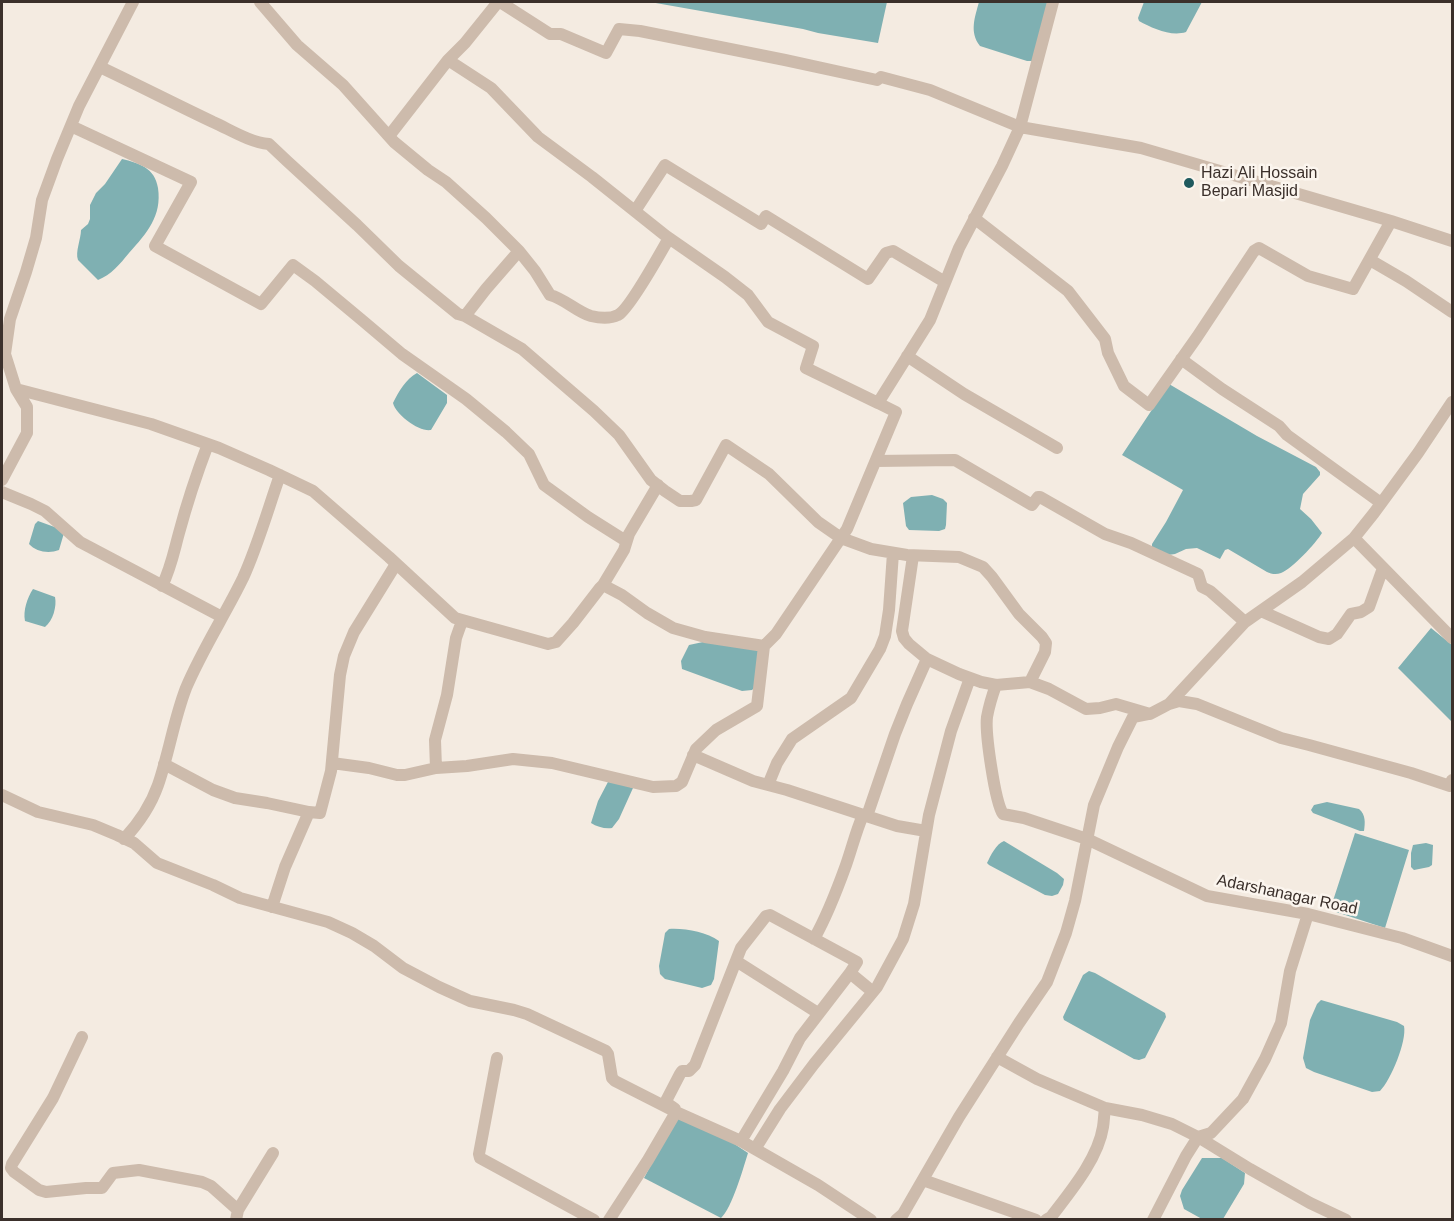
<!DOCTYPE html>
<html>
<head>
<meta charset="utf-8">
<style>
  body { margin:0 }
  #map { position:relative; width:1454px; height:1221px; overflow:hidden; background:#f4ebe1; font-family:Helvetica,sans-serif }
  canvas { display:block }
  .frame { position:absolute; inset:0; border:3px solid #3b302b; pointer-events:none }
</style>
</head>
<body>
<div id="map">
<canvas width="1454" height="1221"></canvas>
<div class="frame"></div>
</div>
<script>
const c = document.querySelector('canvas').getContext('2d');
c.lineJoin = 'round';
function fillPath(path, color) { c.fillStyle = color; c.fill(path, 'evenodd'); }
function trace(path, color, width, dash) { c.strokeStyle = color; c.lineWidth = width; c.lineCap = dash ? 'butt' : 'round'; c.setLineDash(dash || []); c.stroke(path); }
function write(font, color, halo, rows, align = 'center') {
  c.font = font + ' Helvetica,sans-serif'; c.lineWidth = 5; c.setLineDash([]); c.textBaseline = 'middle'; c.strokeStyle = halo; c.fillStyle = color; for (const [text, x, y, turn = 0] of rows) {
    c.save(); c.translate(x, y); c.rotate((+turn || 0) * Math.PI / 180); c.textAlign = isNaN(turn) ? turn : align; if (halo) c.strokeText(text, 0, 0); c.fillText(text, 0, 0); c.restore();
  }
}
const water = new Path2D(`
  M650,2H887L878,43L818,33L803,29Z
  M979,2H1048L1032,61H1027L980,46C969,32 975,17 979,2Z
  M1144,2H1202L1186,32C1171,37 1152,28 1139,21L1138,18Z
  M122,159C139,163 155,168 158,188C162,216 147,233 129,253C120,264 111,275 98,280L78,260C75,252 81,239 81,230L88,224L90,219V205L96,193L105,184Z
  M417,373L447,395V403L431,430C419,432 396,415 393,403C399,391 406,379 417,373Z
  M1169,384L1257,436L1316,467L1320,472V475L1303,494L1300,509L1311,519L1322,533C1316,543 1292,569 1281,573C1276,575 1271,574 1267,572L1228,549L1225,550L1220,559L1197,548L1186,549L1175,554L1168,555L1152,547V544L1166,522L1183,490L1122,455Z
  M932,495L943,499L947,503L946,525L945,529L939,531L909,530L906,526L903,503L911,497Z
  M38,521L60,529L64,533L59,550C49,554 36,552 29,544L35,524Z
  M33,589L55,597C57,606 53,621 45,627L25,621C23,611 27,598 33,589Z
  M1431,628L1452,645V722L1398,668Z
  M703,642L759,650L755,687L752,690L742,691L682,669L681,661L689,645Z
  M609,780L633,788L619,819L612,828C605,829 597,827 591,823L598,801Z
  M1327,802L1359,809C1366,815 1365,823 1364,831H1360L1313,813L1311,810L1314,805Z
  M1355,833L1409,850L1385,928L1330,910Z
  M1004,841L1057,873L1064,879L1063,885L1058,894L1052,896L1045,895L989,865L987,863C991,855 996,844 1004,841Z
  M1426,843L1433,845L1432,865L1429,867L1414,870L1411,867V853L1413,845Z
  M669,929C685,928 706,932 719,941L714,979L711,985L702,988L665,979L660,974L659,966L664,939L665,933Z
  M1089,971L1095,973L1165,1013L1166,1017L1145,1058L1139,1060L1134,1059L1064,1020L1063,1017L1083,975Z
  M1321,1000L1397,1022L1404,1026C1407,1041 1391,1080 1380,1091L1372,1092L1314,1072L1306,1068L1303,1058L1310,1020L1317,1004Z
  M679,1118L733,1143L748,1153C743,1169 732,1208 721,1218L644,1178L675,1120Z
  M1202,1158H1222L1245,1173L1244,1184L1223,1219H1202L1184,1209L1180,1196L1182,1190Z`);
const minor = new Path2D(`
  M260,2L297,45L343,85L394,142L428,170L446,182L486,218L519,251L535,271L550,295C565,299 577,312 591,316C599,318 610,319 618,315C629,310 661,252 669,238
  M500,2L550,34H561L606,53L619,29L640,31L785,60L877,80L881,77L930,90L1020,127L1141,148L1391,221L1452,241
  M448,60L465,43L498,2
  M100,67C138,85 175,104 213,122C231,130 249,142 269,144L287,161L357,225L399,266L458,314L465,316
  M71,126L191,182L155,246L261,304L293,265L315,281L363,321L402,354L466,399L506,432L529,454L544,485L588,517L626,541
  M389,136L448,60L491,88L538,137L592,177L666,236L725,277L748,295L768,322L813,346L806,368L878,403
  M635,211L665,165L761,224L766,216L868,279L886,253L893,251L945,282
  M974,218L1068,291L1105,339L1108,353L1124,386L1149,405L1197,337L1254,251L1259,248L1308,276L1353,289L1391,221
  M519,251L486,289L465,316L522,349L594,411L619,435L651,480L665,491L680,501H691L696,500L726,445L769,474L818,522L841,538L871,549L907,555L959,557L983,567L992,577L1019,614L1042,637L1046,643L1045,652L1030,682
  M1370,260L1406,281L1452,312
  M907,356L964,394L1057,448
  M1181,359L1222,389L1279,426L1287,435L1381,503
  M16,389L151,424L219,448L269,470L313,491L389,557L455,618L548,644L556,642L573,623L600,588L603,585L622,595L647,613L673,628L705,637L764,646L776,634L847,529L896,412L878,403L930,320L959,248L1002,166L1020,127L1053,2
  M876,461L955,460L1032,505L1038,497H1040L1105,534L1131,543L1198,574L1202,587L1210,591L1245,622
  M2,480L27,433V407L16,389L5,354L10,319L26,272L36,238L42,200L57,159L79,106L133,2
  M2,492L31,504L45,511L80,542L222,617
  M1354,538L1452,638
  M913,556L902,631L904,638L909,644L927,659L959,674L981,682L996,685L1030,682L1049,689L1086,709L1100,708L1116,704L1150,714L1169,704L1245,622L1302,582L1354,538L1374,513L1418,453L1452,402
  M603,585L624,550L629,534L658,485
  M162,586C171,568 174,551 179,533C187,503 197,473 208,444
  M1261,611L1319,637L1329,639L1337,634L1351,614L1361,612L1369,607L1383,568
  M996,685C992,696 989,706 987,717C985,733 995,802 1003,814L1024,818L1087,839L1207,896L1308,914L1402,938L1452,956
  M1169,704L1179,701L1197,704L1281,738L1309,745L1411,773L1450,786L1452,780
  M693,755L753,781L787,790L897,826L926,831
  M332,763L369,768L397,775H405L436,768L467,766L513,759L552,763L653,787L676,786L682,782L696,749L716,730L757,706L764,646
  M164,764L213,790L235,798L267,803L309,812
  M436,768L435,740L447,695L456,638L462,621
  M768,785L777,763L792,739L851,698L880,649L885,636L889,610L893,553
  M2,795L38,812L93,825L117,835L134,843L157,863L213,885L240,898L328,922L352,933L374,946L403,968L439,987L470,1001L514,1010L527,1014L606,1051L608,1054L612,1078L615,1081L676,1112L741,1141L818,1185L871,1220
  M867,816L895,734L907,704L927,659
  M124,839C139,823 151,805 158,785C169,753 174,719 186,688C202,650 225,615 243,578C258,545 268,509 280,475
  M272,907L285,867L309,812L320,813L331,771L340,675L344,656L354,632L396,564
  M814,939C827,916 837,890 846,865C852,848 856,831 863,815
  M736,961L818,1013
  M82,1037L53,1098L12,1164L11,1168L14,1172L39,1190L46,1192L86,1188H102L113,1173L139,1170L202,1182L211,1186L238,1210
  M997,1057L1037,1079L1105,1108L1142,1115L1172,1124L1198,1137L1250,1169L1310,1203L1346,1220
  M497,1058L479,1154L480,1158L594,1220
  M675,1109L668,1104L666,1101L680,1074L682,1071H689L695,1065L741,948L766,916L770,915L857,962L850,973L873,992
  M741,1141L783,1071L800,1038L850,973
  M755,1149L780,1109L814,1064L877,987L903,939L914,904L929,815L951,731L970,678
  M923,1180L1036,1220
  M236,1220L238,1210L273,1153
  M609,1220L648,1160L676,1112
  M896,1220L903,1214L959,1117L1019,1023L1047,982L1066,933L1075,901L1094,805L1118,747L1133,717L1148,714
  M1046,1220L1051,1217C1070,1192 1098,1159 1103,1127C1104,1121 1104,1115 1105,1108
  M1153,1220L1186,1156L1198,1137L1211,1133L1243,1099L1265,1059L1281,1023L1290,971L1308,914`);
const markers = [
  [1189,183,6,"#1f5a5e"]
];
const poiNames = [
  ["Hazi Ali Hossain",1201,174],
  ["Bepari Masjid",1201,192]
];
const streetNames = [
  ["Adarshanagar Road",1287,895,12]
];
fillPath(water, '#7fb0b2');
trace(minor, '#cdbbac', 12);
for (const [x, y, r, color] of markers) { const dot = new Path2D(); dot.arc(x, y, r, 0, 2 * Math.PI); c.fillStyle = color; c.fill(dot); trace(dot, '#fbf5ee', 2); }
write('16px', '#3b302b', '#fbf5ee', poiNames, 'left');
write('16px', '#3b302b', '#fbf5ee', streetNames);
</script>
</body>
</html>
